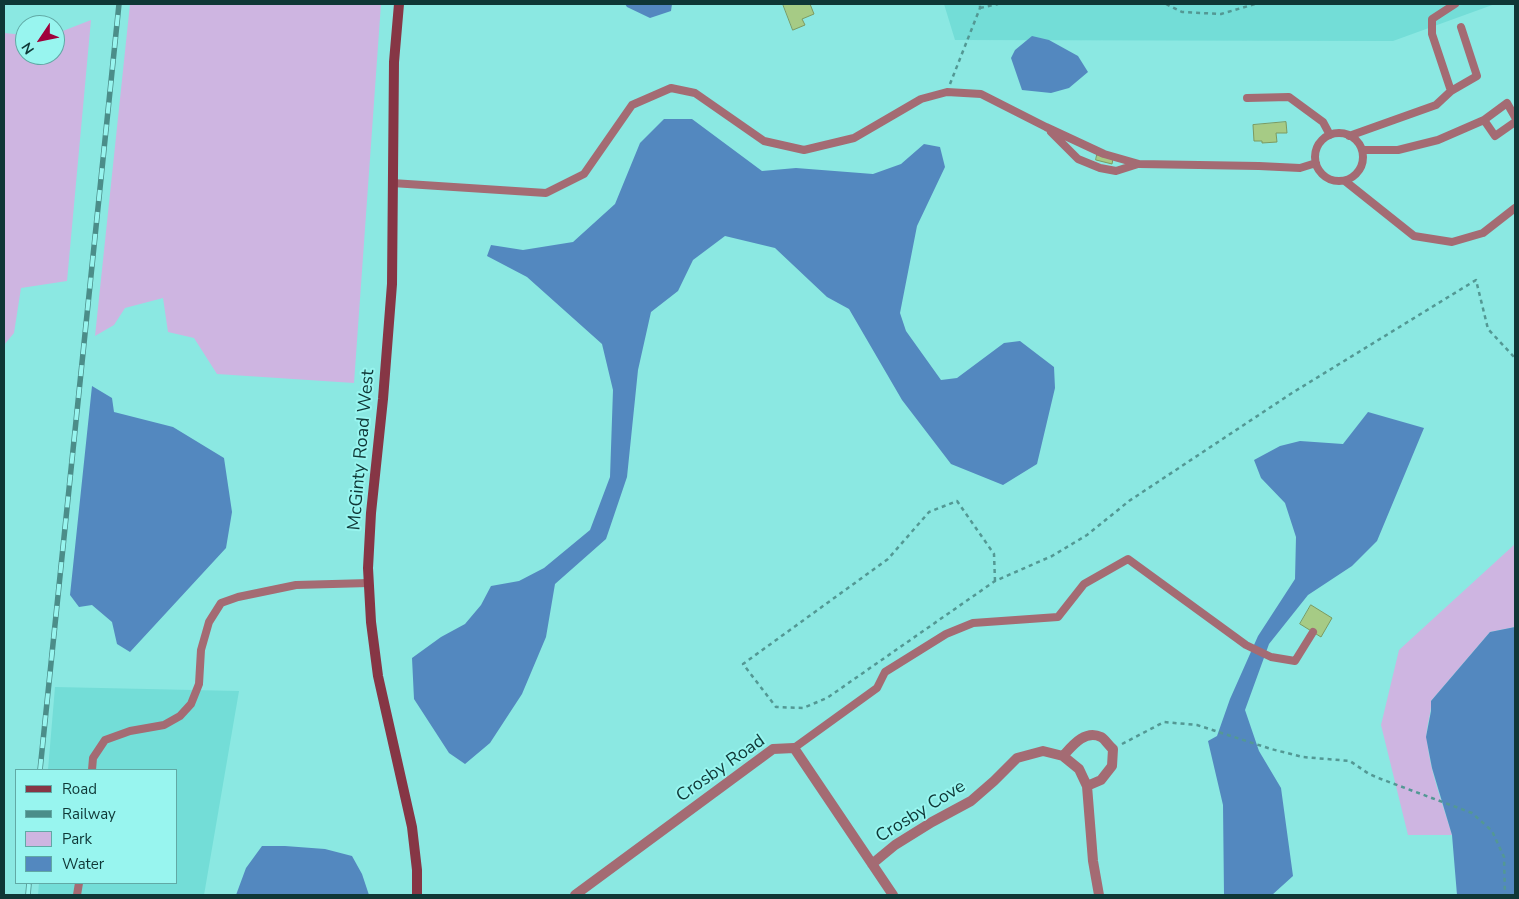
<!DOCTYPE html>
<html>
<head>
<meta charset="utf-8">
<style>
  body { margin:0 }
  #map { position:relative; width:1519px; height:899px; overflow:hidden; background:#8be8e2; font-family:"Nunito Sans",sans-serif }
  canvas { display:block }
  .frame { position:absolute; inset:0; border:5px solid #0f3736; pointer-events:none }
  .legend { position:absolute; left:15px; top:769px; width:162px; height:115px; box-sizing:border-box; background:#98f5ef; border:1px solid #61a9a5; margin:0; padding:6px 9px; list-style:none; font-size:15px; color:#0f3736 }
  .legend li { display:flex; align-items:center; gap:10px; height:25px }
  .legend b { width:25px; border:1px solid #61a9a5 }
  .north { position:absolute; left:15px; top:15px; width:50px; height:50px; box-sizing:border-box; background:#98f5ef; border:1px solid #61a9a5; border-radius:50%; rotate:236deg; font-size:14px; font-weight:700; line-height:20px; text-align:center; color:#0f3736 }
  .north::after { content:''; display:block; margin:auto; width:18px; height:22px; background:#a0003c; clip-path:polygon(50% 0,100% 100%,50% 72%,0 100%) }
</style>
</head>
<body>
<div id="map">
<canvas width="1519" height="899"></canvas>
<div class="frame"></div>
<ul class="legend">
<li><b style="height:6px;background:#863645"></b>Road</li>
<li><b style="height:6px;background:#4b8d89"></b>Railway</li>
<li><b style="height:14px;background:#ceb5e1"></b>Park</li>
<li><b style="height:14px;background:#5388bf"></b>Water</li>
</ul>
<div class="north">N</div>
</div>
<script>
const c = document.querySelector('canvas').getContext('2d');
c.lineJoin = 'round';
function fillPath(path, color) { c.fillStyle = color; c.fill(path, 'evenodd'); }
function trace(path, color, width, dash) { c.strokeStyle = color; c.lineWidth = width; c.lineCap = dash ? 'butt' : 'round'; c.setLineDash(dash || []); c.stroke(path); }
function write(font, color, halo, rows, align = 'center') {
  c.font = font + ' "Nunito Sans",sans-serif'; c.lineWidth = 4; c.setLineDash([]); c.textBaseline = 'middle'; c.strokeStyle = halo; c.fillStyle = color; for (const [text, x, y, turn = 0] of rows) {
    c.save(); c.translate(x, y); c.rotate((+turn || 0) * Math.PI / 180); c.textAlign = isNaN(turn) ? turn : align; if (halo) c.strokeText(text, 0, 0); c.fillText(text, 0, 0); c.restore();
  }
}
const built = new Path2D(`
  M944,4H1495L1393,41L955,40Z
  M55,687L239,691L204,895H38L39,883H176V770H48Z`);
const green = new Path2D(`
  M130,4H381L354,383L217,374L194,338L168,332L163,298L125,308L114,325L95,336Z
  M91,20L67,281L21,288L14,333L4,345V33L25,35V55H55V34Z
  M1515,544V627L1490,632L1431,701C1432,714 1425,727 1427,740C1430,772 1443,804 1452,835H1408L1381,725L1399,650Z`);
const water = new Path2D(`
  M625,4H672L671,11L650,18L627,7Z
  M1032,36L1049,40L1078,56L1088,72L1069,88L1051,93L1022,90L1011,58L1015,50Z
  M664,119H692L762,171L796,168L873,174L901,164L924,144L940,147L945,167L917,226L900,313L906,331L941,380L957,378L1004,343L1020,341L1054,367L1055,388L1037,464L1003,485L951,464L902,400L849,309L827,297L775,248L725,236L693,260L678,291L651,312L638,370L627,477L606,539L555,584L546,637L522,694L490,743L465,764L449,753L414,699L412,658L441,637L465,624L481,605L491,586L519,581L544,568L590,530L610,477L613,390L602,344L527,277L487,256L491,245L523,250L573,242L615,204L640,143Z
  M92,386L112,398L114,412L173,427L224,458L232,512L226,548L130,652L117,644L112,622L92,605L79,607L70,595Z
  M1368,412L1424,428L1377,541L1352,566L1308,595L1269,644L1245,710L1259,751L1281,788L1293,876L1272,895H1224L1223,805L1208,741L1217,736L1230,699L1258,636L1295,579L1296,537L1285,503L1261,478L1254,460L1280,446L1300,441L1343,444Z
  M1515,627V895H1457L1452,835L1432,768L1426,737L1431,711V701L1490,632Z
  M262,846H285L325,849L352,856L362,874L369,895H236L246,868Z`);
const building = new Path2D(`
  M783,4H810L814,14L802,19L805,25L793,30Z
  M1286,122L1287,133H1276L1277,142L1262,143V141H1254L1253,125Z
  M1097,155L1113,159L1112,164L1096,160Z
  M1311,605L1332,618L1321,637L1300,624Z`);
const path = new Path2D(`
  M1166,4L1182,12L1221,14L1255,4
  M980,8L998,4
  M950,84L980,8V4
  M995,581L994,554L957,501L929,512L888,559L743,664L776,707L803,708L827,698L995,581L1052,556L1087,535L1129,501L1292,393L1476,280L1488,329L1515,358
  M1122,744L1164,722L1197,725L1271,749L1303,757L1350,761L1369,774L1381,779L1472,813L1492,831L1504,857L1505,895`);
const lane = new Path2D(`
  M1451,91L1432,34V19L1455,4
  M1247,98L1289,97L1323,122L1330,135
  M1484,120L1495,136L1515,122
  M1051,132L1078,159L1100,168L1116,171L1138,164
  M1315 157a24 24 0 1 1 48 0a24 24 0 1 1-48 0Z
  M1349,136L1436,105L1451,91L1477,76L1461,27
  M1362,150H1398L1438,140L1484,120L1507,103L1515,117
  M1345,181L1414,236L1452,242L1483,233L1515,208
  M392,183L546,193L584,174L632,105L671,88L695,93L764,141L804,150L854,138L921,99L947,92L981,94L1046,127L1104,154L1139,164L1259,166L1300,168L1316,163
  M794,748L877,688L885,672L946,634L973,623L1058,617L1084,584L1128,559L1246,645L1271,657L1295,661L1313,632
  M92,770L93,758L105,740L130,731L164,725L180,716L191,704L199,684L201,650L209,622L221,603L238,597L296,585L369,583
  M77,895L79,883`);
const street = new Path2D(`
  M1063,756C1072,746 1085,729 1101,737C1105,739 1109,746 1113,749L1112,766L1101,780L1087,786
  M872,864L895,845L932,822L971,801L994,781L1017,758L1043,751L1063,756L1079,769L1087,786L1093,861L1099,895
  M575,895L773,749L794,748L893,895`);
const secondary = new Path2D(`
  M399,4L394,62L392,284L383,399L371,513L368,568L371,622L378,676L412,827L417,870V895`);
const rail = new Path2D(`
  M40,770L119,4
  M28,895L29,883`);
const streetNames = [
  ["McGinty Road West",362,450,-85],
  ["Crosby Road",721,769,-35],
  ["Crosby Cove",921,812,-32]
];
fillPath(built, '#73ddd7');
fillPath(green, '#ceb5e1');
fillPath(water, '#5388bf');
fillPath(building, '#a6cb85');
trace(building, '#7c9a60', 1);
trace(path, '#539894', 2.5, [4, 4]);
trace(lane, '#a46b73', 8);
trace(street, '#a46b73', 10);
trace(secondary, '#863645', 10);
trace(rail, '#4b8d89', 5.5);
trace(rail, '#98f5ef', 4, [11]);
write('18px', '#0f3736', '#98f5ef', streetNames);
</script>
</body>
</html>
